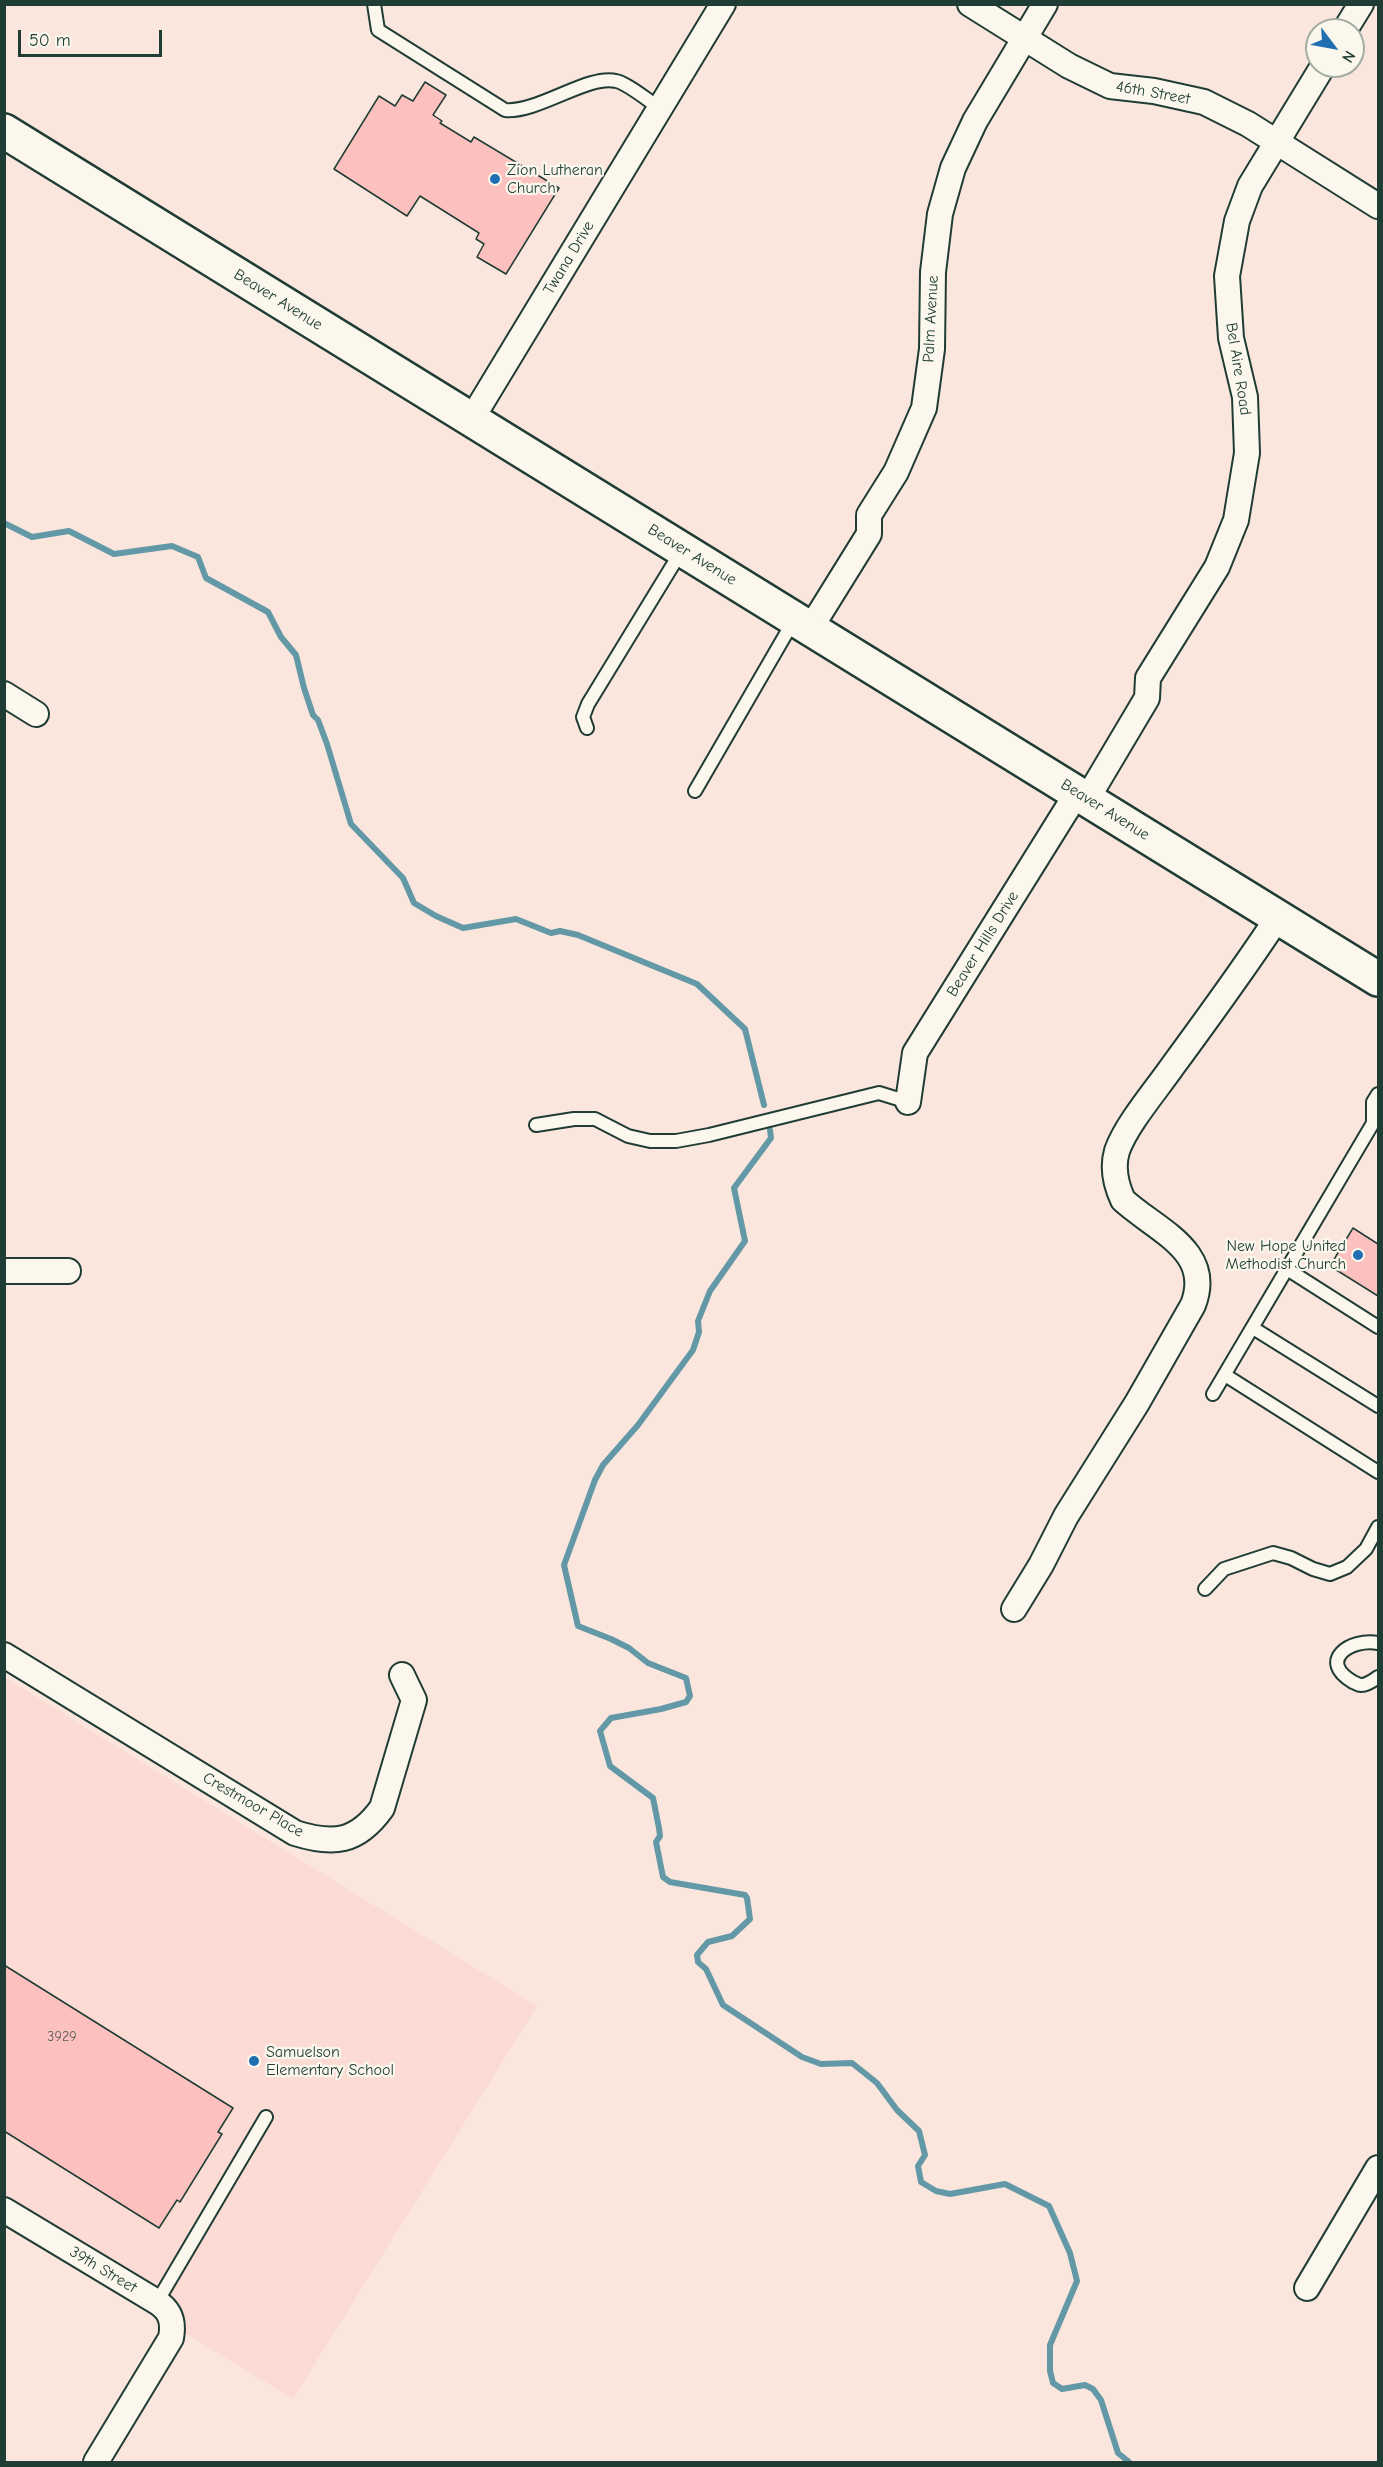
<!DOCTYPE html>
<html>
<head>
<meta charset="utf-8">
<style>
  body { margin:0 }
  #map { position:relative; width:1383px; height:2467px; overflow:hidden; background:#fbe6de; font-family:"Comic Neue",sans-serif }
  canvas { display:block }
  .frame { position:absolute; inset:0; border:6px solid #1f3d34; pointer-events:none }
  .north { position:absolute; left:1305px; top:18px; width:60px; height:60px; box-sizing:border-box; background:#fbf7ec; border:2px solid #a3ada2; border-radius:50%; rotate:122deg; font-size:16px; font-weight:700; line-height:24px; text-align:center; color:#1f3d34 }
  .north::after { content:''; display:block; margin:auto; width:21px; height:27px; background:#1f6fb2; clip-path:polygon(50% 0,100% 100%,50% 72%,0 100%) }
  .scale { position:absolute; left:18px; top:30px; width:144px; height:27px; box-sizing:border-box; border:3px solid #1f3d34; border-top:0; padding-left:8px; font-size:18px; line-height:21px; white-space:nowrap; color:#1f3d34; -webkit-text-stroke:4px #fbf7ec; paint-order:stroke }
</style>
</head>
<body>
<div id="map">
<canvas width="1383" height="2467"></canvas>
<div class="frame"></div>
<div class="north">N</div>
<div class="scale">50 m</div>
</div>
<script>
const c = document.querySelector('canvas').getContext('2d');
c.lineJoin = 'round';
function fillPath(path, color) { c.fillStyle = color; c.fill(path, 'evenodd'); }
function trace(path, color, width, dash) { c.strokeStyle = color; c.lineWidth = width; c.lineCap = dash ? 'butt' : 'round'; c.setLineDash(dash || []); c.stroke(path); }
function write(font, color, halo, rows, align = 'center') {
  c.font = font + ' "Comic Neue",sans-serif'; c.lineWidth = 4.5; c.setLineDash([]); c.textBaseline = 'middle'; c.strokeStyle = halo; c.fillStyle = color; for (const [text, x, y, turn = 0] of rows) {
    c.save(); c.translate(x, y); c.rotate((+turn || 0) * Math.PI / 180); c.textAlign = isNaN(turn) ? turn : align; if (halo) c.strokeText(text, 0, 0); c.fillText(text, 0, 0); c.restore();
  }
}
const built = new Path2D(`
  M4,1677L537,2006L293,2399L5,2223Z`);
const stream = new Path2D(`
  M4,523L32,537L69,531L114,554L172,546L198,557L206,578L268,612L281,637L296,655L304,688L313,715L318,720L327,744L351,824L403,878L414,903L436,916L463,928L516,919L551,933L560,931L578,935L697,984L745,1029L764,1105
  M770,1130L771,1138L734,1188L745,1241L710,1291L698,1321L699,1332L693,1350L638,1425L603,1465L595,1480L564,1565L578,1626L611,1639L629,1648L648,1663L686,1678L690,1696L686,1702L661,1709L611,1718L600,1731L610,1766L653,1798L659,1828L660,1836L656,1842L663,1877L670,1882L745,1895L747,1898L750,1919L732,1936L708,1942L697,1955L698,1962L706,1969L723,2005L802,2057L821,2064L852,2063L877,2083L897,2110L919,2131L925,2155L918,2166L921,2182L936,2191L950,2194L1005,2184L1049,2206L1070,2253L1077,2281L1050,2345V2371L1053,2383L1062,2389L1085,2385L1093,2389L1101,2400L1118,2453L1129,2462`);
const building = new Path2D(`
  M425,82L446,95L433,115L442,121L440,123L471,142L474,137L559,188L506,274L477,257L484,244L476,239L479,233L420,196L407,216L334,169L379,96L395,106L402,95L413,101Z
  M1353,1228L1378,1244V1296L1330,1266Z
  M4,1965L233,2108L218,2132L222,2134L180,2202L177,2200L159,2228L4,2131Z`);
const lane = new Path2D(`
  M374,4L378,30L505,110C538,113 588,74 616,81C627,83 649,101 659,108
  M587,728L583,717L588,704L682,550
  M695,791L794,620
  M1378,1094L1373,1102V1123L1378,1121
  M536,1125L574,1119H595L628,1136L650,1141H676L709,1135L879,1093L908,1102
  M1287,1269L1378,1327
  M1253,1328L1378,1406
  M1225,1375L1378,1472
  M1213,1394L1373,1123
  M1205,1589L1224,1569L1273,1553L1291,1558L1313,1569L1330,1574L1347,1567L1366,1549L1378,1527
  M1378,1643C1350,1638 1317,1661 1353,1682C1356,1683 1358,1685 1361,1685C1367,1685 1374,1680 1378,1677
  M157,2302L266,2117`);
const street = new Path2D(`
  M970,4L1069,66L1110,86L1154,91L1204,102L1248,124L1378,206
  M1345,30L1361,4
  M471,420L723,4
  M810,629L869,534V515L896,472L924,408L932,349L933,272L940,214L953,168L975,121L1045,4
  M4,694L36,714
  M1087,799L1147,698L1148,678L1217,567L1236,520L1247,453L1245,397L1231,338L1227,276L1237,221L1250,186L1323,66
  M908,1102L915,1053L1077,793
  M4,1271H68
  M1014,1609L1041,1565L1066,1516L1137,1403L1193,1305C1214,1251 1157,1231 1123,1200C1116,1185 1112,1168 1117,1151C1126,1125 1156,1090 1172,1067C1208,1018 1244,969 1278,917
  M4,1655L295,1833C333,1845 357,1843 382,1808L414,1700L402,1675
  M4,2210L157,2302C171,2311 174,2322 171,2338L96,2462
  M1307,2288L1378,2168`);
const secondary = new Path2D(`
  M4,131L1378,979`);
const markers = [
  [495,179,6,"#1f6fb2"],
  [1358,1255,6,"#1f6fb2"],
  [254,2061,6,"#1f6fb2"]
];
const numberNames = [
  ["3929",62,2037]
];
const streetNames = [
  ["46th Street",1153,93,10],
  ["Twana Drive",569,258,-59],
  ["Beaver Avenue",278,300,32],
  ["Palm Avenue",931,319,-87],
  ["Bel Aire Road",1238,369,81],
  ["Beaver Avenue",692,555,32],
  ["Beaver Avenue",1105,810,32],
  ["Beaver Hills Drive",983,944,-58],
  ["Crestmoor Place",253,1805,30],
  ["39th Street",103,2270,31]
];
const poiNames = [
  ["Zion Lutheran",507,170],
  ["Church",507,188],
  ["New Hope United",1346,1246,"right"],
  ["Methodist Church",1346,1264,"right"],
  ["Samuelson",266,2052],
  ["Elementary School",266,2070]
];
fillPath(built, '#fbdbd4');
trace(stream, '#6399a6', 6);
fillPath(building, '#fcc0be');
trace(building, '#1f3d34', 1.5);
trace(lane, '#1f3d34', 16);
trace(street, '#1f3d34', 28);
trace(secondary, '#1f3d34', 38);
trace(lane, '#fbf7ec', 12);
trace(street, '#fbf7ec', 24);
trace(secondary, '#fbf7ec', 33);
for (const [x, y, r, color] of markers) { const dot = new Path2D(); dot.arc(x, y, r, 0, 2 * Math.PI); c.fillStyle = color; c.fill(dot); trace(dot, '#fbf7ec', 2); }
write('14px', '#565e56', null, numberNames);
write('16px', '#1f3d34', '#fbf7ec', streetNames);
write('16px', '#1f3d34', '#fbf7ec', poiNames, 'left');
</script>
</body>
</html>
